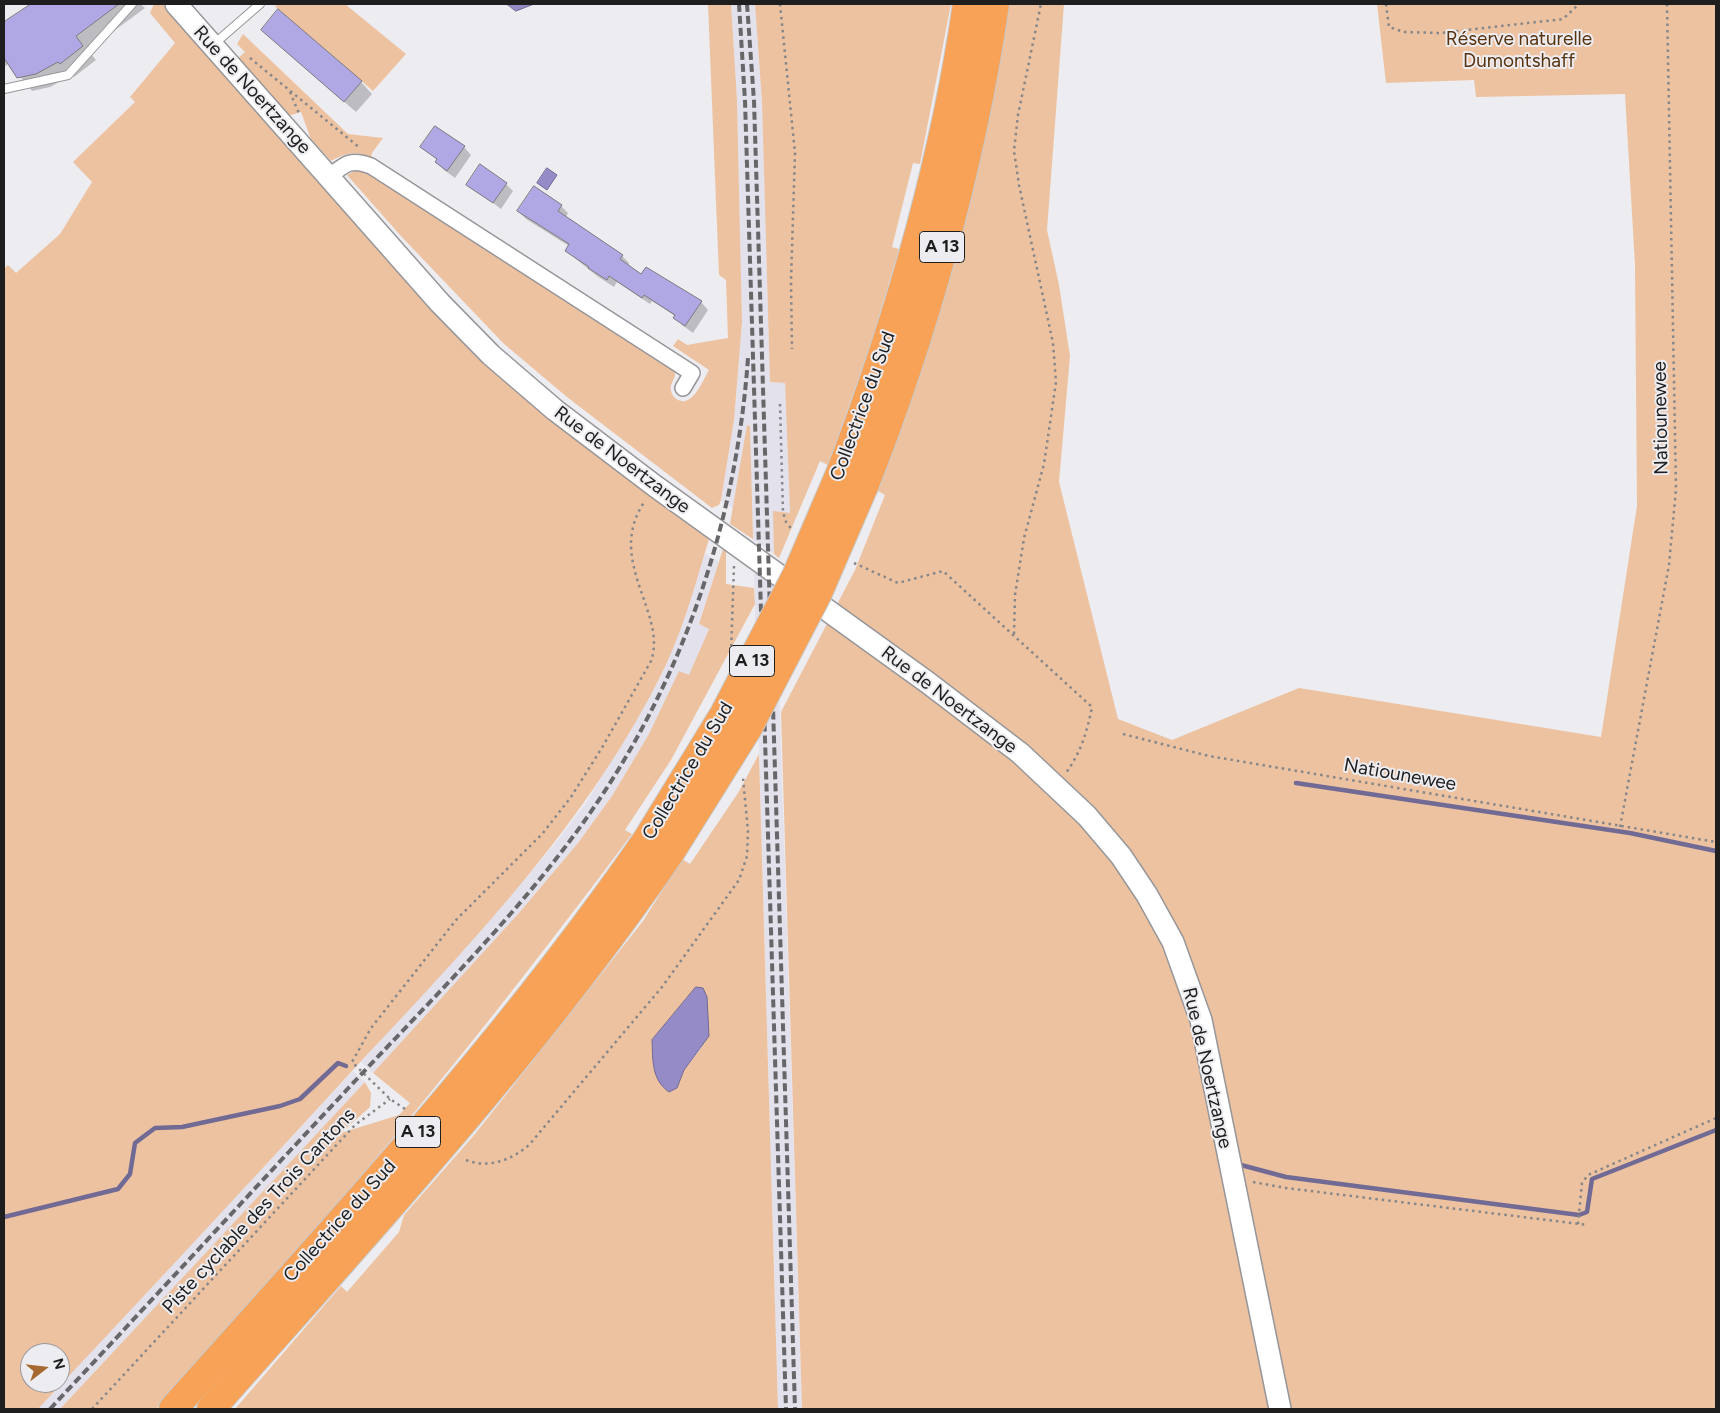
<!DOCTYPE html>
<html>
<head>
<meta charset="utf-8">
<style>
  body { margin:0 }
  #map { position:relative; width:1720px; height:1413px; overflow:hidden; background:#edecf0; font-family:Figtree,sans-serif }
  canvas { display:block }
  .frame { position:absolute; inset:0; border:5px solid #1e1e1f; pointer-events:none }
  .north { position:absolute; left:20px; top:1343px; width:50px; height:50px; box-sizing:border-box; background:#edecf0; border:1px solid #9a9a9c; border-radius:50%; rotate:74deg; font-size:14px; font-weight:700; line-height:20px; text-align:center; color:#1e1e1f }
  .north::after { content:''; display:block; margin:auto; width:18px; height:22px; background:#a7692f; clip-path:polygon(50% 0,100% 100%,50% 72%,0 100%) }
</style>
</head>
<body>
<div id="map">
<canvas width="1720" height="1413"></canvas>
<div class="frame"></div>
<div class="north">N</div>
</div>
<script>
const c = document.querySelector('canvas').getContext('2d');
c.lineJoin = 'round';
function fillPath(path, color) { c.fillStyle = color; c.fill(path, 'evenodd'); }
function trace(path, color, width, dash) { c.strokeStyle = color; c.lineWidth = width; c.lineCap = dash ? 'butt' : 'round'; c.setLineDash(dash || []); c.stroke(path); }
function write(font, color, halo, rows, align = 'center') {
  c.font = font + ' Figtree,sans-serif'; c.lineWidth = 4; c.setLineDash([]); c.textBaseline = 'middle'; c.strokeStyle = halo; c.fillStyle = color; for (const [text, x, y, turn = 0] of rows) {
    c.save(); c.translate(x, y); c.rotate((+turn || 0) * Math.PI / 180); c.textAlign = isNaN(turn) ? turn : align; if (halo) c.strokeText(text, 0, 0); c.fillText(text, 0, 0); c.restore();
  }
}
const built = new Path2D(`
  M731,4H755L762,102L770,382L785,383L790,513L774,512V554L753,539L749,426L747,425L734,509L721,500L734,420L742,322L737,100Z
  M705,554L719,562L699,624L709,628L689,676L679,672L649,734L612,796L578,843L519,913L373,1073L361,1062L506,901L553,846L586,803L660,678L682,623Z
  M754,572L776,588L802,1409H778Z
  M353,1071L365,1082L60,1409H38Z`);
const green = new Path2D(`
  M154,4H162L171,11L585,445L709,539C695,586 681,637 658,681C580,834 458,957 342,1082C241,1192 140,1300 38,1409H4V269L8,265L16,273L60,234L92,182L73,162L135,102L130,97L175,43L150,13ZM30,1353H60V1383H30Z
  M278,4H345L406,54L373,91L278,9L275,6Z
  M708,4H731L737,100L742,322L734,420L721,500L719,505L712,508L567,397L503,343L400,235L347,175L356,170L365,171L672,360C673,364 675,368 675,372C676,379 669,384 671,391C672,395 674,398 678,400C693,407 703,380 709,370L673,346L678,339L687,345L728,338L726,280L719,275Z
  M755,4H951L920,164L913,163L892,247L899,249L872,340L828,465L820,461L779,558L774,554L773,511L790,513L785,383L770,382L762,102Z
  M1009,4H1064L1047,230L1059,285L1070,356L1059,482L1118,719L1172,740L1299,688L1601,737L1637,506L1635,265L1625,94L1476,97L1474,80L1386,83L1377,4H1716V1409H802L781,712L855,570L885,495L878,491C908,416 931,341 953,264C976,178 997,91 1009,4Z
  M243,34L348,134L383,138L372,153L371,158C355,150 346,153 331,161L311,139L301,112L288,116L237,59L245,52L237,44Z
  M747,425L750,426L753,539L730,524Z
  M723,549L726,551V584L754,588L755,604L671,760L625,830L632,834C539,958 444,1080 343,1197C282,1269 218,1339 156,1409H60L365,1082L371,1093L370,1107L341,1133L399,1115L410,1103L373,1073L519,913L578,843L612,796L649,734L679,671L689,675L709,629L699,624Z
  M759,754L778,1409H235L341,1286L347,1292L399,1232L404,1215L475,1134L643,921L682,859L690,864L738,793ZM707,997L702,1047L684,1070Z`);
const water = new Path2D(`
  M507,4H534L516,11Z
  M547,168L557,175L547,190L537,183Z
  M696,987L703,988L707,997L709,1036L684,1070L677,1088L669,1092C651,1079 653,1060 652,1040Z`);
const shadow = new Path2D(`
  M33,4H140L145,8L88,50L96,60L74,77L72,75L50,87L32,91L9,63L4,67V24Z
  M274,41L361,82L372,94L356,112Z
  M422,147H464L471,155L455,178L444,170L437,162L438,160Z
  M468,184H506L513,191L501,209Z
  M561,206L568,213L566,217L622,256L629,263L628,266L642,275L701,302L708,310L693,333L682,325L675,316L652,301L650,304L617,282L614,287L597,276L566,251L569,246L526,219L518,211Z`);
const stream = new Path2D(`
  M1296,783L1630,833L1716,851
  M1241,1165L1286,1177L1579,1215L1587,1212L1592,1179L1716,1130
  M4,1217L118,1189L130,1174L135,1143L155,1128L182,1127L280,1106L300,1099L338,1063L346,1066`);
const building = new Path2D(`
  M31,4H119L76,36L83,46L60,64L58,62L36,74L17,78L4,58V22Z
  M278,9L362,81L344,102L261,30Z
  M435,126L465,146L447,171L435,162L437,159L420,147Z
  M480,164L507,183L493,203L466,185Z
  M534,186L562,205L558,211L623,255L620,259L641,274L646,267L702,301L685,326L673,318L675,315L644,295L642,298L609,276L607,280L588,268L589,267L565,251L569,244L517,211Z`);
const path = new Path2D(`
  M780,4L795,153L791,280L792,349
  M1386,4L1389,27L1404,32L1441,33L1563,19L1579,4
  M250,58L360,148
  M290,92L300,116
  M780,404L783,512L786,522L793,531
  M854,563L898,583L943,571L1092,707C1087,732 1081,752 1066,773
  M1014,634L1015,595L1024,538L1044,464L1056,382L1053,343L1019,185L1014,151L1018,115L1041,4
  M731,653L734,566
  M1123,734L1209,756L1716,842
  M1620,827L1669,565L1676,489L1667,4
  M405,1109L390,1099L352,1062L371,1028L456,920L543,833L571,797L603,746L651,661C668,613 604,560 645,501
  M466,1160C489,1169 511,1160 529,1145L662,987L739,880L747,856L748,831L743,778
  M1253,1182L1286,1188L1588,1225
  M1578,1224L1582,1183L1588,1175L1716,1118
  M92,1409L355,1125L390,1099`);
const lane = new Path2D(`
  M214,44L260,4
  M4,89L68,75L132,4`);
const street = new Path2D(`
  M329,177C345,164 350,158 371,166L692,373L683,388`);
const secondary = new Path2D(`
  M176,4L440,303L491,355L555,410L655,486L927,682L1020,753L1087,816L1121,856L1147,895L1173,942L1201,1020L1280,1409`);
const highway = new Path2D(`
  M841,471C898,321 944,164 967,4
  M865,484C924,335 972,163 995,4
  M173,1409C337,1225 506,1044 646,841
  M211,1409C370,1229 534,1052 670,853`);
const rail = new Path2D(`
  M739,4L745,101L786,1409
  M747,4L754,101L795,1409
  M50,1409C152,1300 253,1190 355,1081C433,998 516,916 583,823C681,686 736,526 748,358`);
const highwayBridge = new Path2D(`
  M646,841L724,714L796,576L841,471
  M670,853L748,728L818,593L865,484`);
const shields = [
  [942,247,45],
  [752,661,45],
  [418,1132,45]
];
const shieldNames = [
  ["A 13",942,247],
  ["A 13",752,661],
  ["A 13",418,1132]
];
const parkNames = [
  ["Réserve naturelle",1519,39],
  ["Dumontshaff",1519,61]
];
const streetNames = [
  ["Rue de Noertzange",252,90,48],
  ["Collectrice du Sud",863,406,-70],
  ["Natiounewee",1661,418,-91],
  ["Rue de Noertzange",622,460,37],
  ["Rue de Noertzange",949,700,37],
  ["Collectrice du Sud",688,771,-59],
  ["Natiounewee",1400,775,10],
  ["Rue de Noertzange",1207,1068,77],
  ["Piste cyclable des Trois Cantons",259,1211,-47],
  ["Collectrice du Sud",340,1221,-48]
];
fillPath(built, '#e2e1ec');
fillPath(green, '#edc2a0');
fillPath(water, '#948bc7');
trace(water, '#716a95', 1);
fillPath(shadow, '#0003');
trace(stream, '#716a95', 4.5);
fillPath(building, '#b0a7e5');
trace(building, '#7b7a7e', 1);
trace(lane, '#97979b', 10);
trace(street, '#97979b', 18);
trace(secondary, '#97979b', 24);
trace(highway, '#c9c9c9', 30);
trace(path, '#878789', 2.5, [2.5, 4]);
trace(lane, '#fff', 8);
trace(street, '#fff', 15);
trace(secondary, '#fff', 21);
trace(highway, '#f7a256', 28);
trace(rail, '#676668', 4, [8, 4]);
trace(highwayBridge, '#c9c9c9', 30, []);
trace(highwayBridge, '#f7a256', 28);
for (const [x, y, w] of shields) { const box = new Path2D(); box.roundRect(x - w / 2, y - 15.5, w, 31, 4); c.fillStyle = '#edecf0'; c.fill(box); trace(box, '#1e1e1f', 1); }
write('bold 18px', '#1e1e1f', null, shieldNames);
write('19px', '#56320f', '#edecf0', parkNames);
write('19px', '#1e1e1f', '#edecf0', streetNames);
</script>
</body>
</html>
